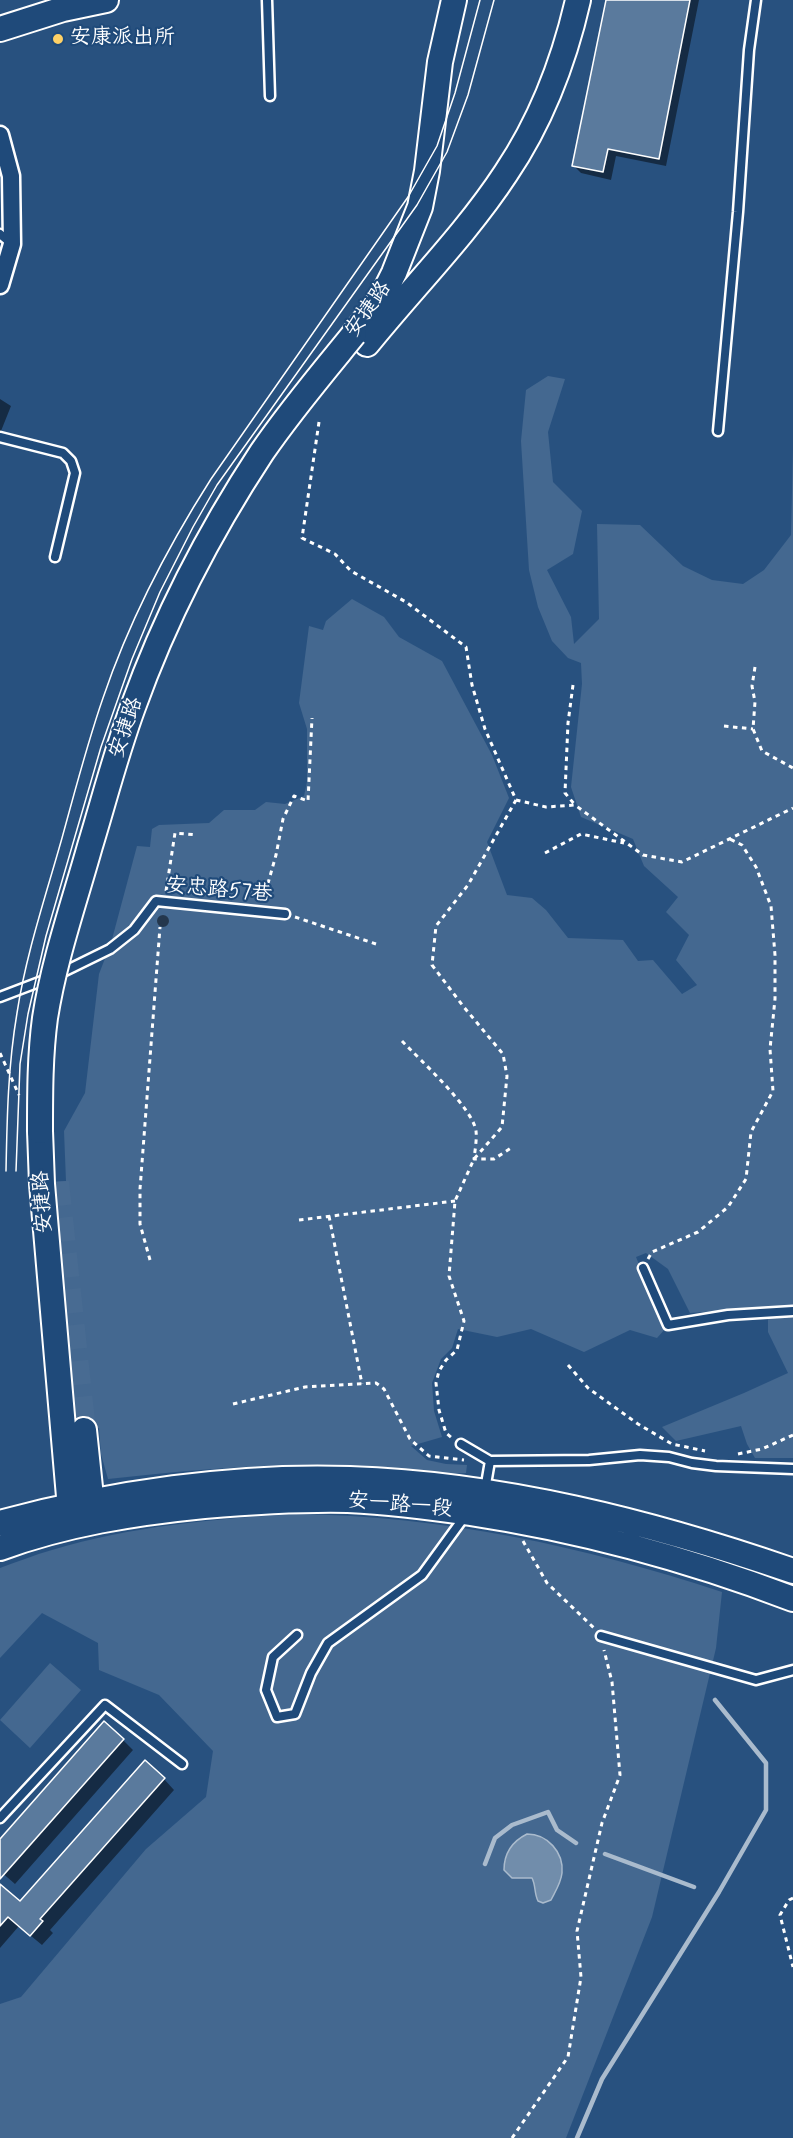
<!DOCTYPE html>
<html>
<head>
<meta charset="utf-8">
<style>
  body { margin:0 }
  canvas { display:block; background:#28517f }
</style>
</head>
<body>
<canvas width="793" height="2138"></canvas>
<script>
const c = document.querySelector('canvas').getContext('2d');
c.lineJoin = 'round';
function fillPath(path, color) { c.fillStyle = color; c.fill(path, 'evenodd'); }
function trace(path, color, width, dash) { c.strokeStyle = color; c.lineWidth = width; c.lineCap = dash ? 'butt' : 'round'; c.setLineDash(dash || []); c.stroke(path); }
function write(font, color, halo, rows, align = 'center') {
  c.font = font + ' Mynerve,"LXGW WenKai TC",sans-serif'; c.lineWidth = 4.5; c.setLineDash([]); c.textBaseline = 'middle'; c.strokeStyle = halo; c.fillStyle = color; for (const [text, x, y, turn = 0] of rows) {
    c.save(); c.translate(x, y); c.rotate((+turn || 0) * Math.PI / 180); c.textAlign = isNaN(turn) ? turn : align; if (halo) c.strokeText(text, 0, 0); c.fillText(text, 0, 0); c.restore();
  }
}
const green = new Path2D(`
  M548,376L565,379L548,432L553,482L582,511L573,554L547,570L571,617L574,644L599,619L597,524L640,525L683,566L712,580L743,584L764,570L791,535L793,449V1458H755L747,1444L741,1426L676,1441L662,1427L744,1393L788,1373L768,1332V1307L690,1313L668,1269L646,1253L636,1257L665,1329L657,1338L630,1330L584,1352L531,1329L497,1337L458,1329L452,1348L441,1359L432,1383L434,1411L442,1437L411,1446L427,1460L446,1464L467,1465L466,1473C427,1475 387,1465 347,1465C267,1463 187,1470 108,1479L101,1454L99,1428L73,1430L47,1182L66,1181L64,1131L85,1093L99,974L111,943L137,846L150,847L152,829L159,825L209,823L224,810H255L266,802L285,804L304,796L307,782V729L299,703L309,626L323,630L326,621L352,599L384,617L399,637L442,661L492,755L509,798L487,842L507,895L532,898L546,910L568,938L623,940L638,961L653,960L682,994L697,985L676,960L689,935L666,912L678,897L644,866L633,839L581,817L571,787L582,684L581,663L568,658L552,641L538,607L529,570L521,441L526,390Z
  M296,1514C443,1516 583,1546 722,1592L716,1648L652,1917L566,2138H0V2004L21,1997L146,1849L206,1797L213,1751L159,1695L99,1670L98,1643L42,1613L0,1658V1568C17,1562 34,1555 52,1550C131,1526 214,1519 296,1514Z
  M50,1663L81,1690L30,1748L0,1720Z`);
const water = new Path2D(`
  M527,1834C547,1834 564,1852 562,1873C561,1883 555,1892 551,1900L543,1903L538,1901C534,1893 536,1886 532,1878H512L504,1870C504,1853 513,1841 527,1834Z`);
const shadow = new Path2D(`
  M608,0H699L666,166L616,156L611,180L581,173L573,165Z
  M0,399L11,406L1,431H0Z
  M157 921a6 6 0 1 1 12 0a6 6 0 1 1-12 0Z
  M123,1740L133,1750L15,1884L0,1871V1841Z
  M164,1779L174,1790L50,1930L53,1933L42,1945L19,1926L0,1948V1886L20,1903Z`);
const stream = new Path2D(`
  M605,1854L694,1887
  M485,1864L495,1838L512,1825L548,1812L557,1830L576,1843
  M577,2138L602,2079L719,1892L766,1810V1763L715,1700`);
const building = new Path2D(`
  M606,0H690L659,159L608,149L603,172L572,166Z
  M104,1721L124,1739L0,1879V1839Z
  M145,1760L165,1778L40,1919L43,1921L30,1936L8,1917L0,1926V1884L20,1901Z`);
const secondaryTunnel = new Path2D(`
  M57,1182L84,1430`);
const path = new Path2D(`
  M319,422L302,538L335,554L351,571L406,602L466,647L472,685L485,729L516,800L468,885L436,926L432,965L463,1006L503,1054L507,1076L502,1127L474,1159L455,1201L449,1276L464,1321L457,1350L446,1360L439,1371L436,1383L439,1410L446,1433L452,1438
  M755,667L752,686L755,702L753,729L762,751L793,768
  M573,685L568,723L565,793L575,805
  M724,726L753,729
  M516,800L546,807L575,805L643,855L682,862L793,808
  M545,853L581,834L624,843
  M166,891L175,833L197,835
  M263,901L276,855L283,819L294,796L308,801L312,718
  M295,917L376,944
  M402,1041C419,1059 473,1108 476,1131C477,1139 475,1150 474,1159H494L511,1148
  M0,1053L19,1095
  M329,1216L362,1384
  M299,1220L455,1201
  M648,1259L652,1252L698,1232L728,1207L746,1179L751,1132L773,1091L770,1049L775,999V955L771,906L756,867L742,845L730,839
  M150,1260L140,1224V1189L160,927
  M568,1365L588,1388L638,1424L672,1444L705,1451
  M233,1404L305,1387L376,1383L384,1389L410,1439L429,1456L464,1460
  M738,1454L762,1449L793,1435
  M523,1541L547,1583L594,1628
  M793,1898L789,1900L780,1915L793,1967
  M512,2138L568,2057L581,1977L577,1931L602,1823L620,1775L612,1682L604,1650`);
const lane = new Path2D(`
  M267,0L270,96
  M0,234L12,244
  M718,431L738,212L749,50L756,0
  M0,437L63,453L71,461L75,473L55,557
  M59,974L110,949L134,930L156,901L285,914
  M0,997L47,979
  M643,1268L668,1325L728,1315L793,1311
  M461,1444L490,1461L589,1460L640,1455L669,1457L692,1463L716,1466L793,1469
  M485,1490L490,1461
  M297,1635L273,1657L266,1690L277,1717L295,1714L311,1673L328,1643L422,1575L465,1516
  M601,1636L756,1680L793,1670
  M0,1818L105,1705L182,1764`);
const street = new Path2D(`
  M0,135L11,176L12,244L0,285`);
const secondary = new Path2D(`
  M0,29L63,9L106,0
  M354,334L381,299L394,273L420,207L427,171L440,62L454,0
  M367,344C413,287 466,234 506,173C541,121 564,61 578,0
  M40,1131L42,1184L71,1520
  M84,1430L93,1516
  M0,1523C111,1493 235,1475 350,1479C501,1484 651,1522 793,1571
  M0,1548C65,1524 134,1513 204,1506C252,1502 300,1499 348,1500C389,1502 430,1507 470,1513C582,1530 688,1559 793,1599`);
const tram = new Path2D(`
  M6,1171C7,1118 8,1066 17,1013C26,954 46,895 62,838C75,791 87,744 103,698C129,621 167,548 211,479L408,197L437,146L455,93L480,0
  M16,1171L20,1064L28,1014L46,936L101,747L132,659L160,592L193,527L217,485L417,205L447,152L468,95L494,0`);
const secondaryBridge = new Path2D(`
  M40,1131C40,1093 40,1055 45,1018C54,960 74,903 90,846C104,800 116,753 133,707C165,618 210,531 262,452C290,411 323,372 354,334`);
const markers = [
  [58,39,6,"#ffd166"]
];
const poiNames = [
  ["安康派出所",70,39]
];
const streetNames = [
  ["安捷路",369,310,-55],
  ["安捷路",127,728,-71],
  ["安忠路57巷",219,891,5],
  ["安捷路",44,1202,-94],
  ["安一路一段",400,1506,5]
];
fillPath(green, '#446890');
fillPath(water, '#718dab');
trace(water, '#aabbcd', 1.5);
fillPath(shadow, '#0007');
trace(stream, '#aabbcd', 4.5);
fillPath(building, '#5a7a9d');
trace(building, '#fff', 1.5);
trace(secondaryTunnel, '#486b92', 24, [24, 12]);
trace(lane, '#fff', 13);
trace(street, '#fff', 21);
trace(secondary, '#fff', 28);
trace(path, '#fff', 3, [4.5, 4.5]);
trace(lane, '#1f4a7a', 8);
trace(street, '#1f4a7a', 16);
trace(secondary, '#1f4a7a', 24);
trace(tram, '#fff', 1.5);
trace(secondaryBridge, '#fff', 28, []);
trace(secondaryBridge, '#1f4a7a', 24);
for (const [x, y, r, color] of markers) { const dot = new Path2D(); dot.arc(x, y, r, 0, 2 * Math.PI); c.fillStyle = color; c.fill(dot); trace(dot, '#1f4a7a', 2); }
write('21px', '#fff', '#1f4a7a', poiNames, 'left');
write('21px', '#fff', '#1f4a7a', streetNames);
</script>
</body>
</html>
